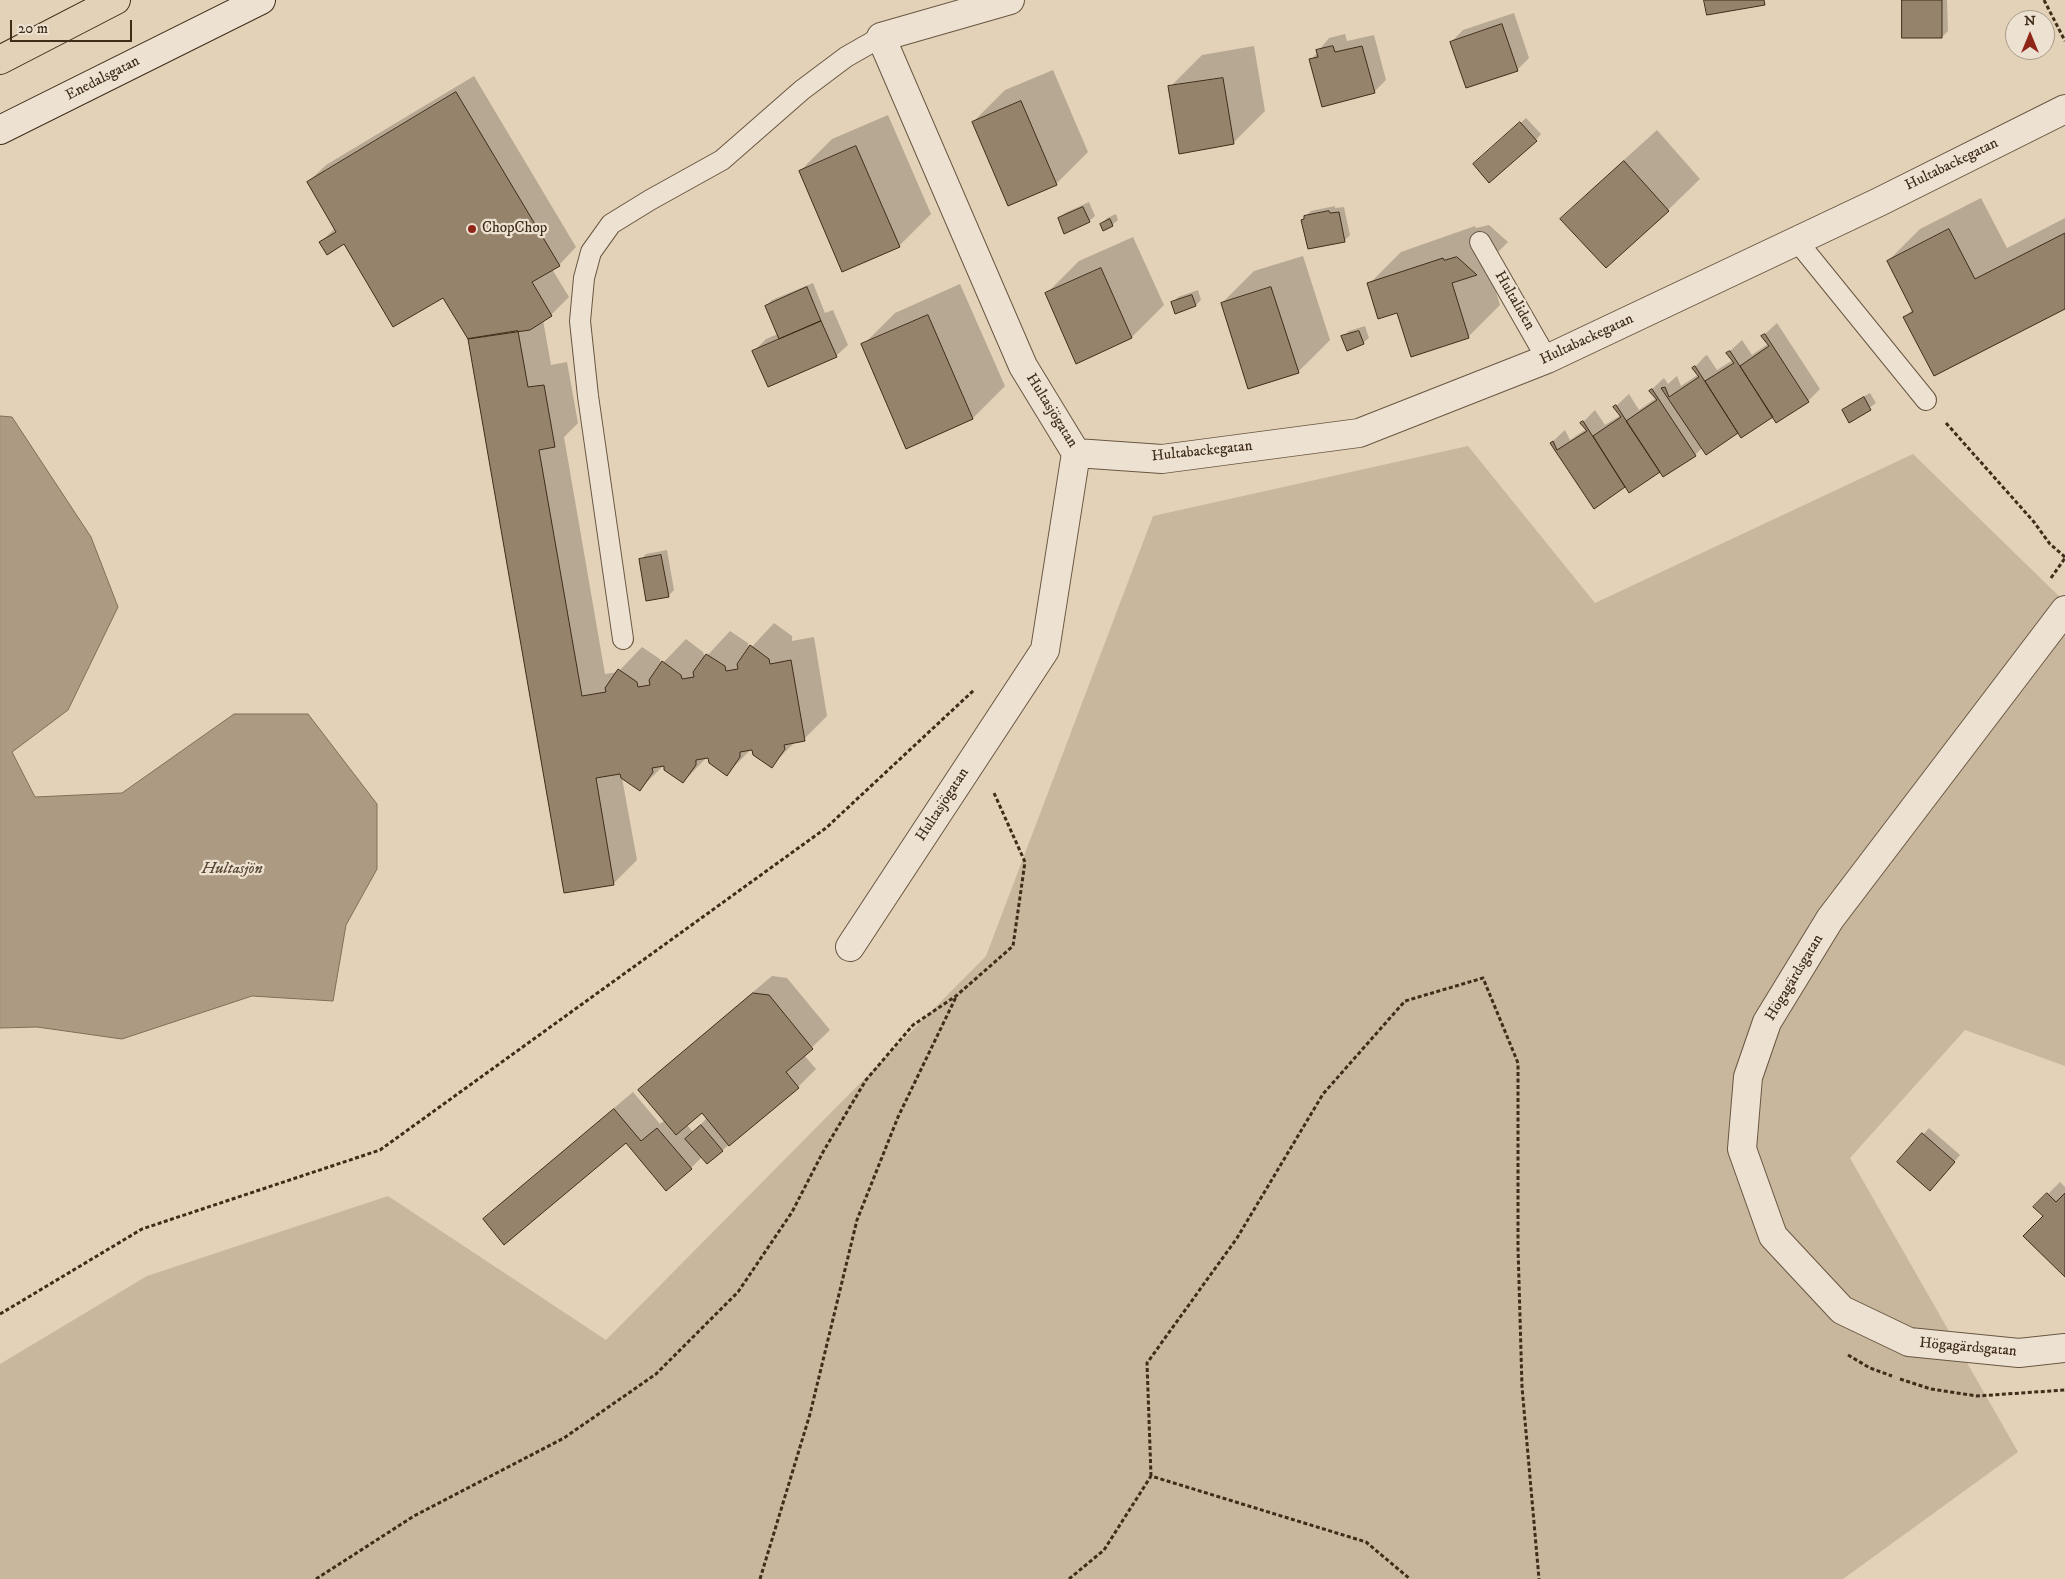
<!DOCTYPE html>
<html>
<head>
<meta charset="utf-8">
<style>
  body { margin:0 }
  #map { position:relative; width:2065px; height:1579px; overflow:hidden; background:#e4d2b8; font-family:"IM FELL DW Pica",serif }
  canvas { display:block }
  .north { position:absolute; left:2005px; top:10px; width:50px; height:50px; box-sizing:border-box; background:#ede2d1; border:1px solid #a79a88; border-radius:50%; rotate:0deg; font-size:14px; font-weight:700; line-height:20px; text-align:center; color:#3f2d1a }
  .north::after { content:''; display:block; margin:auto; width:18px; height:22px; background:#8f2418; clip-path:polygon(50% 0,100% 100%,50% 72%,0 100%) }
  .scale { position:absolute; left:10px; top:20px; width:122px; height:22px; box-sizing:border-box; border:2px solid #3f2d1a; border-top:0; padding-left:6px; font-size:15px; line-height:18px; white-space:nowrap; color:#3f2d1a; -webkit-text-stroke:4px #ede2d1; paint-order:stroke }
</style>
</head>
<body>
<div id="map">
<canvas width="2065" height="1579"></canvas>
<div class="north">N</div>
<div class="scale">20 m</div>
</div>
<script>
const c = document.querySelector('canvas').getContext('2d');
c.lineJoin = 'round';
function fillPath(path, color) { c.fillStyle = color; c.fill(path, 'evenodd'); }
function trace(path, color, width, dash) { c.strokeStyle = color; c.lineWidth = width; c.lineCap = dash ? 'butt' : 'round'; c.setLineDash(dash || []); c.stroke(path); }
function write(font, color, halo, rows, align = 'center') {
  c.font = font + ' "IM FELL DW Pica",serif'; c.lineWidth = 4.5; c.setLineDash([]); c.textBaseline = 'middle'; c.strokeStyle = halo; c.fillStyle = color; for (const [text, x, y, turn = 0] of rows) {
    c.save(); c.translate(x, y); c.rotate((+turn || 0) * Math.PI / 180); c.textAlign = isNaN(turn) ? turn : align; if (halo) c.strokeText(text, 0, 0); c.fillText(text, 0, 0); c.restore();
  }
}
const green = new Path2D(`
  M1468,446L1595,603L1913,454L2065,602V1066L1965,1030L1850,1158L2018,1452L1843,1579H0V1364L147,1276L388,1196L606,1340L986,956L1153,516Z`);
const water = new Path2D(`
  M0,416L12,417L91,537L118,607L68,710L12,752L35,797L122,793L234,714H308L377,804V869L346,925L333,1001L252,996L122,1039L37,1027L0,1028Z`);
const shadow = new Path2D(`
  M1903,0H1947L1948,31L1942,37Z
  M1514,13L1529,58L1517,70L1451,42L1463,30Z
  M1345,34L1347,41L1374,35L1386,80L1374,92L1311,60L1329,38Z
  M1254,46L1265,111L1233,143L1170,87L1202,55Z
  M1053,70L1088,152L1056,184L973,122L1005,90Z
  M474,76L576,247L559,265L552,269L569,297L551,315L543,320L551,365L567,362L578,423L564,437L605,674L618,672L642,647L660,659L661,665L686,639L703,652L705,658L730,631L748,643L749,650L774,623L792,636V641L814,637L827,716L804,739L796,741L771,766L753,747L727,774L708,756L683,782L665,764L639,790L622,778L637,860L614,883L469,339L443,296L344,242H321L335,228L308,182L326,165Z
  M888,115L931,214L899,246L800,171L832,139Z
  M1526,118L1541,134L1536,140L1481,159Z
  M1657,130L1700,179L1668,210L1606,267L1562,219L1594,187Z
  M1981,198L2007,248L2065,218V307L1905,317L1913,309L1888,261L1920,229Z
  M1089,202L1095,216L1089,221L1059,218L1065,213Z
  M1335,206V208L1344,207L1350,235L1344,241L1302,220L1311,211Z
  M1116,214L1118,220L1112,225L1102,224L1107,218Z
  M1489,225L1508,242L1487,263L1500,305L1468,337L1398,312L1369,284L1401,252L1475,226L1476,228Z
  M1133,237L1164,305L1132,337L1077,362L1047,293L1079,261Z
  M1303,256L1330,340L1298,372L1222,303L1254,271Z
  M813,283L825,313L833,310L848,345L836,356L754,351L766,339L778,334L766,306L772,300Z
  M960,284L1005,386L973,418L863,345L895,313Z
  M1198,290L1201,300L1196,305L1172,303L1178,297Z
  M1777,323L1820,389L1808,401L1773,415L1702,448L1695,455L1626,485L1594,507L1551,443L1565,430L1570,440L1586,429L1582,423L1595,410L1605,425L1621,415L1615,407L1629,394L1639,410L1656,398L1650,391L1664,378L1668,384L1677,376L1681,386L1699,374L1694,368L1705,356L1707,355L1717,370L1733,360L1728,353L1742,340L1752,355L1769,343L1763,336Z
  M1365,326L1369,338L1363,343L1343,337L1349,331Z
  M1870,393L1876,403L1850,422L1844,411L1849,405Z
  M667,550L674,590L668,596L641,560L646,554Z
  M772,976L787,978L830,1030L804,1055L816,1069L798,1087L707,1163L702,1157L691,1168L626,1142L484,1220L502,1202L633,1092L660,1124L665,1120L640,1090L658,1072ZM702,1112L707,1118L693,1132L687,1125Z
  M1929,1128L1960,1155L1935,1184L1898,1162Z
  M2060,1182L2065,1187V1276L2044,1216L2035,1207Z`);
const building = new Path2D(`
  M1704,0H1764L1765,5L1707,15Z
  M1902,0H1942V38H1902Z
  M1502,24L1518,71L1466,88L1450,42Z
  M1333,46L1335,52L1362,46L1375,93L1322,107L1309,59L1318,57L1316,50Z
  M1223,78L1234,144L1179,154L1168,86Z
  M456,92L560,266L532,282L552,316L530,330L468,339L443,298L393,327L344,244L327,255L319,242L336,232L307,182Z
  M1021,101L1057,185L1008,206L972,122Z
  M1520,122L1537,141L1489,183L1473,164Z
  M856,146L900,247L842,272L799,171Z
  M1624,161L1669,211L1606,268L1560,219Z
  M1083,207L1090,222L1064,234L1058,218Z
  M1329,211L1330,213L1339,212L1345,242L1308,249L1301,220L1304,219V216Z
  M1110,219L1113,226L1103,231L1100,224Z
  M1949,229L1975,279L2065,233V309L1934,376L1903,317L1913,312L1887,261Z
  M1457,257L1477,275L1452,283L1469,338L1411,357L1397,313L1378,319L1367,283L1443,258L1444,260Z
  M1101,268L1132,338L1076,364L1045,293Z
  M807,287L821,321L779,339L765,306Z
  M1271,287L1299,373L1248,389L1221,303Z
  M1192,295L1196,306L1175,314L1171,302Z
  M928,315L973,419L906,449L861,344Z
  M821,321L837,357L768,387L752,351Z
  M518,331L528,387L544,385L555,447L539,450L582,696L606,692L605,688L618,669L637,682L638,687L650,685L649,680L662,661L681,675L682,679L694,677L693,672L706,654L725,666L726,671L738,669L737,664L750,645L769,659L770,664L791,660L805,741L784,745L785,749L772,768L753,755L752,750L740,752V757L727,776L709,763L708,758L696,760V765L683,783L664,770V766L652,768L653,772L640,791L621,778L620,774L596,778L614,885L564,893L468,339Z
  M1359,331L1364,344L1347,351L1341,336Z
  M1765,334L1809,402L1776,423L1740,366L1769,346L1761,336Z
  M1730,351L1773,417L1741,438L1705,381L1734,363L1726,353Z
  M1695,366L1738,433L1706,455L1661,388L1665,387L1669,397L1699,377L1692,368Z
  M1652,389L1696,456L1663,477L1626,421L1657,400L1649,391Z
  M1864,397L1871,410L1849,423L1842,410Z
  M1616,405L1660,472L1629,493L1593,436L1621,417L1613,407Z
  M1583,421L1625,487L1594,509L1550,443L1553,441L1557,450L1587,431L1580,423Z
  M661,555L669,597L646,601L639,559Z
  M753,993L769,995L813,1049L786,1072L799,1088L729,1146L702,1113L676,1135L638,1090Z
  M614,1109L641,1141L657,1128L692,1169L666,1191L626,1143L504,1245L483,1219Z
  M701,1125L723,1151L707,1164L685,1139Z
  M1922,1133L1955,1162L1930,1191L1897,1162Z
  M2047,1193L2056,1202L2065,1193V1277L2023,1236L2043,1216L2033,1207Z`);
const path = new Path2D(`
  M2044,0L2065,41
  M1946,423L2034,522L2050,544L2065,557
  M2051,578L2065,558
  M0,1314L142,1229L380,1150L826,828L974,690
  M1848,1355L1870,1368L1892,1376
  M1900,1379L1931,1389L1977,1396L2065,1390
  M1151,1476L1147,1363L1237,1238L1323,1094L1405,1001L1483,978L1518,1063V1247L1522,1387L1539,1579
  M316,1579L414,1516L564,1438L656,1374L738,1292L792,1212L823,1152L866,1080L913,1025L956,996L1013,946L1025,862L994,793
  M760,1579L810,1414L857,1220L898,1117L956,997
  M1069,1579L1104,1550L1151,1476L1366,1542L1410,1579`);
const lane = new Path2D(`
  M1797,241L1926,400
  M1480,242L1547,359
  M623,639L588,396L580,321L584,278L591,252L611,224L650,200L722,160L802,90L846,57L881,37`);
const street = new Path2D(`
  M1076,453L1162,459L1359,433L1547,359L1879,202L2065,109
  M2065,610L1830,919L1767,1022L1748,1077L1742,1149L1773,1236L1842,1310L1909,1342L2019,1353L2065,1348
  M850,947L1045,650L1076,453L1023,366L881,37L1010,0`);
const secondary = new Path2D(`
  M0,130L261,0`);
const highway = new Path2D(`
  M0,60L116,0`);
const markers = [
  [472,229,5,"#8f2418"]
];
const streetNames = [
  ["Enedalsgatan",103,79,-27],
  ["Hultabackegatan",1952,165,-26],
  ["Hultaliden",1514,301,60],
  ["Hultabackegatan",1587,340,-25],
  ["Hultasjögatan",1051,411,58],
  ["Hultabackegatan",1202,452,-6],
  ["Hultasjögatan",943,805,-57],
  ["Högagärdsgatan",1795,978,-59],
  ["Högagärdsgatan",1968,1348,5]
];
const poiNames = [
  ["ChopChop",482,229]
];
const waterNames = [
  ["Hultasjön",232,870]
];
fillPath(green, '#c8b69d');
fillPath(water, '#ac9a82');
trace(water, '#806e58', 1);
fillPath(shadow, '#0003');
fillPath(building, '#95836c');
trace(building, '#3f2d1a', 1);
trace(lane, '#685642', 22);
trace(street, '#685642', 30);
trace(secondary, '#3f2d1a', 30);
trace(highway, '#3f2d1a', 30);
trace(path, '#3f2d1a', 3, [4, 2.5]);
trace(lane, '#ede2d1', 20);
trace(street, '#ede2d1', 28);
trace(secondary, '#ede2d1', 28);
trace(highway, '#e4d2b8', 28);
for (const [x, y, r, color] of markers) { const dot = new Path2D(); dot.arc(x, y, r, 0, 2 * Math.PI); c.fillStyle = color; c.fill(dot); trace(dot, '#ede2d1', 2); }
write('15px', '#3f2d1a', '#ede2d1', streetNames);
write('15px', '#3f2d1a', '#ede2d1', poiNames, 'left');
write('italic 16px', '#5a4834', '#ede2d1', waterNames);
</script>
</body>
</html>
